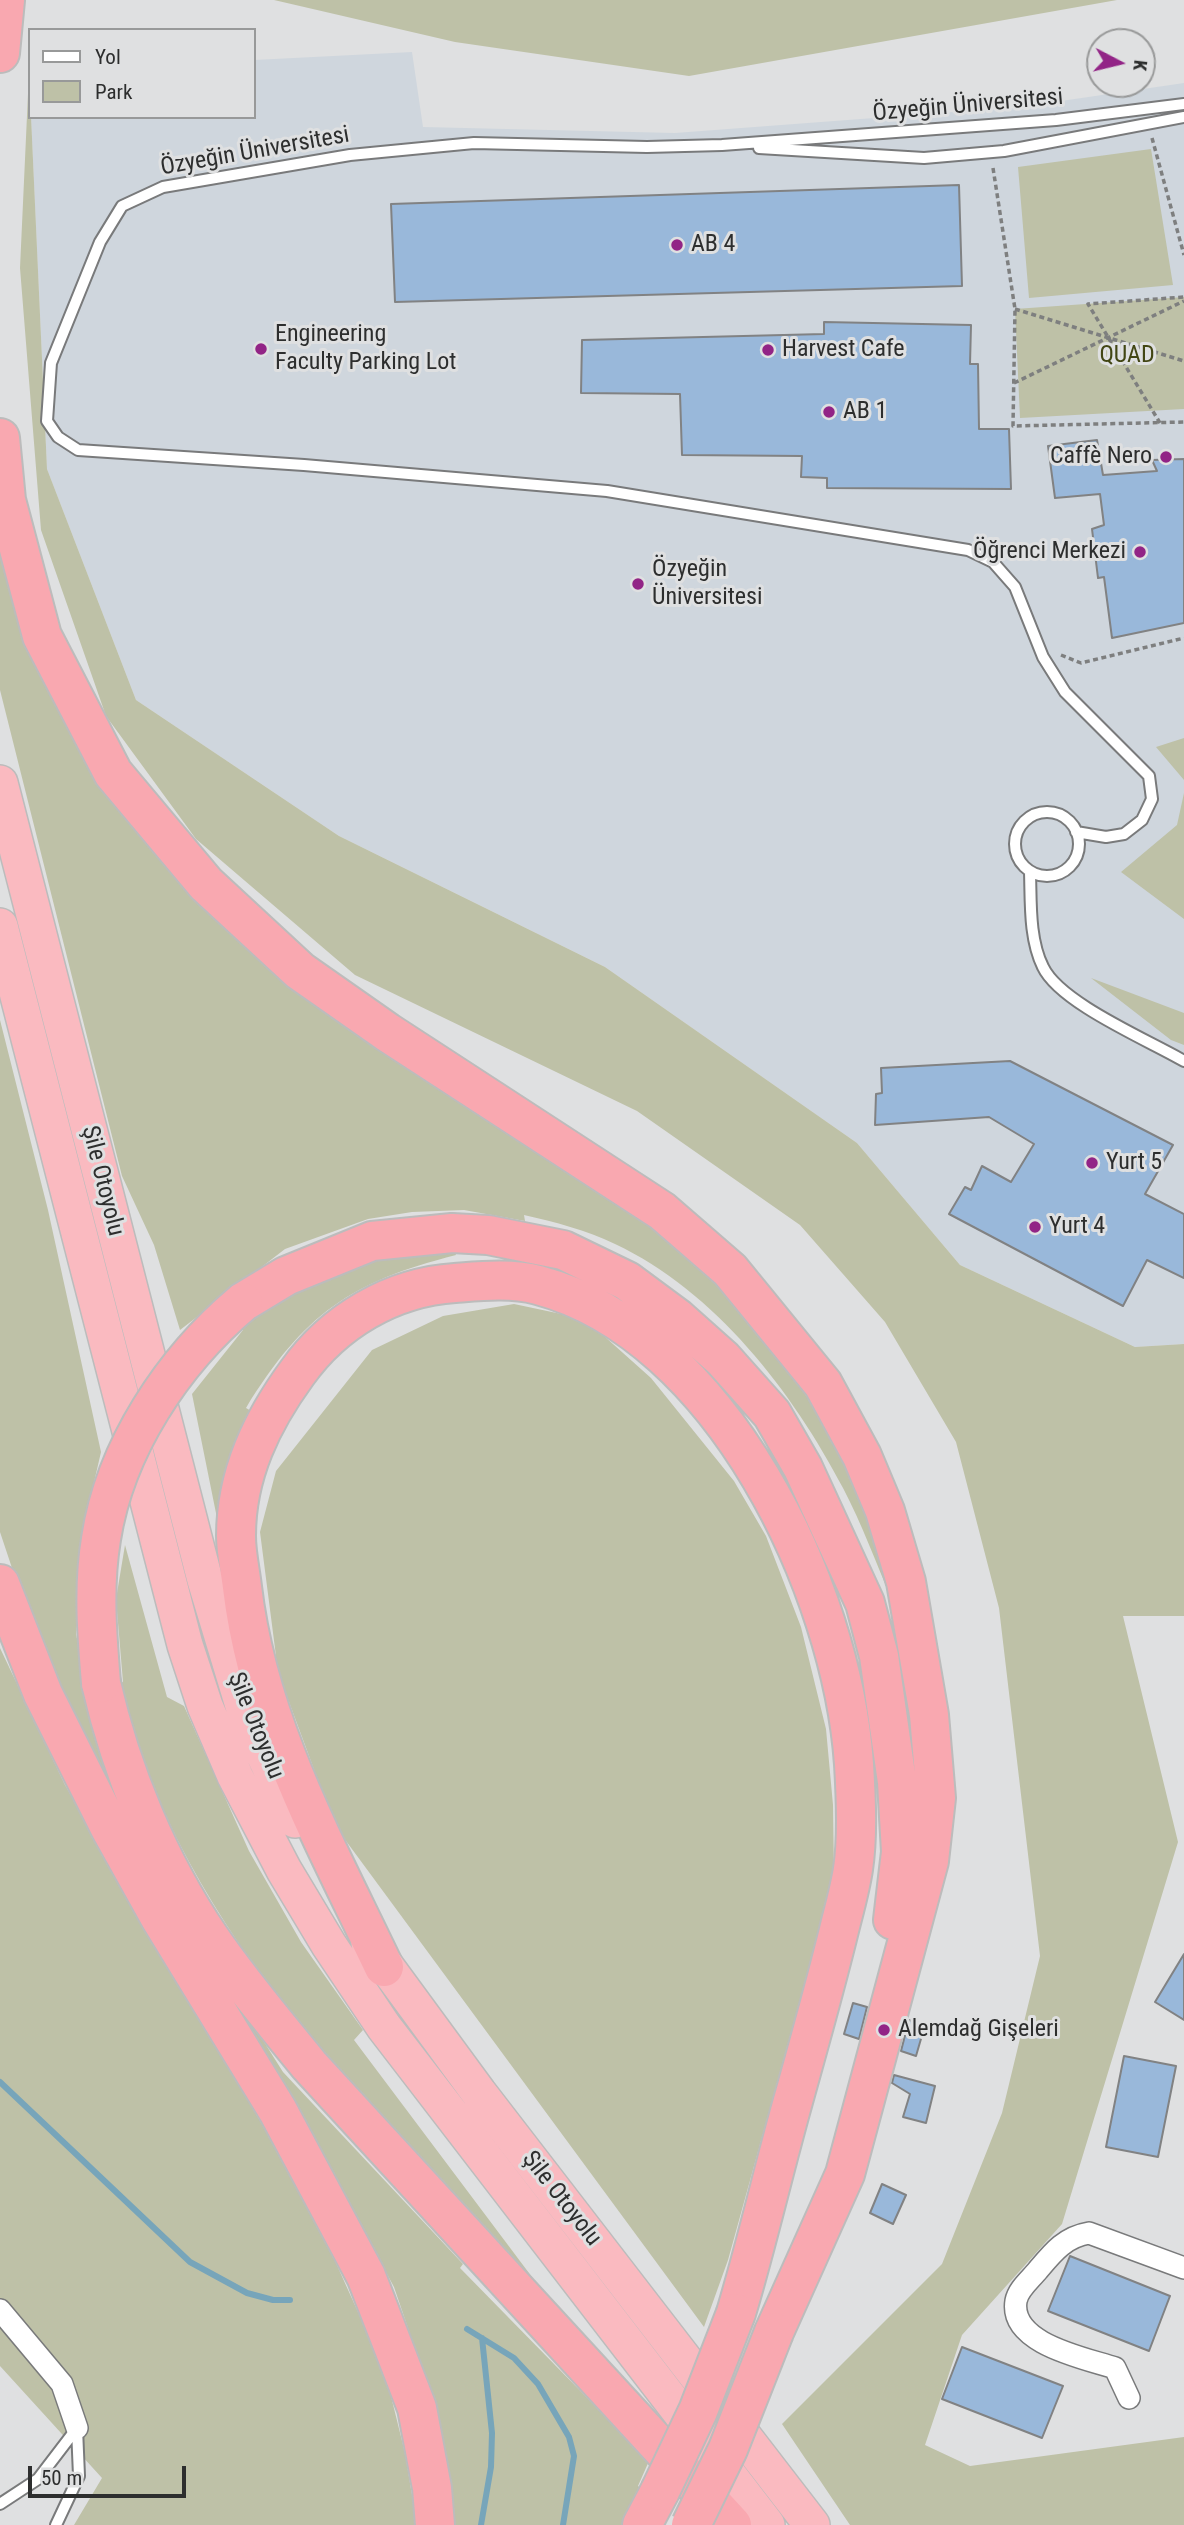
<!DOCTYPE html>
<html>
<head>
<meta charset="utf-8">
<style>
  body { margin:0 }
  #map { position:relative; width:1184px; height:2525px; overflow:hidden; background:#dfe0e1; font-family:"Roboto Condensed",sans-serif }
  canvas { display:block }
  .legend { position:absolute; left:28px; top:28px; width:228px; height:91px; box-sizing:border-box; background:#dfe0e1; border:2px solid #989999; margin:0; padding:9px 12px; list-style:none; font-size:21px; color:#2d2e2e }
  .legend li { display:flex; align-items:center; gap:14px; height:35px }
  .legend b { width:35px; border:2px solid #989999 }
  .north { position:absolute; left:1086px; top:28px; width:70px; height:70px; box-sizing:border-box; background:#dfe0e1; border:2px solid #989999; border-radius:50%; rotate:97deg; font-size:19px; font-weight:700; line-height:28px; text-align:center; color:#2d2e2e }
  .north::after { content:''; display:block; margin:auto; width:24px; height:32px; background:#922486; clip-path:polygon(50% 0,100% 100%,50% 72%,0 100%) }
  .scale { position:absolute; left:28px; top:2466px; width:158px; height:32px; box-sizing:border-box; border:4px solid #2d2e2e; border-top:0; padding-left:9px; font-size:21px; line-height:24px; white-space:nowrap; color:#2d2e2e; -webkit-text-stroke:5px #dfe0e1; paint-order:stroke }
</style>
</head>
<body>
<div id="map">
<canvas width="1184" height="2525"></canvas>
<ul class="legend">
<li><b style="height:9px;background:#fff"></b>Yol</li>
<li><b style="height:19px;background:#bec1a7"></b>Park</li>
</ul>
<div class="north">K</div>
<div class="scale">50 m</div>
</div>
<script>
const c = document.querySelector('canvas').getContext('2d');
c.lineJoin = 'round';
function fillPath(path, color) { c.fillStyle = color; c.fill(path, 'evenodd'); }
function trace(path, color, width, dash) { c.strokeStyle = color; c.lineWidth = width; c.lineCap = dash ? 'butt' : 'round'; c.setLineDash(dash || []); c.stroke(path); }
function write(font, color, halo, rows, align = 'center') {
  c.font = font + ' "Roboto Condensed",sans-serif'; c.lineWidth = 6; c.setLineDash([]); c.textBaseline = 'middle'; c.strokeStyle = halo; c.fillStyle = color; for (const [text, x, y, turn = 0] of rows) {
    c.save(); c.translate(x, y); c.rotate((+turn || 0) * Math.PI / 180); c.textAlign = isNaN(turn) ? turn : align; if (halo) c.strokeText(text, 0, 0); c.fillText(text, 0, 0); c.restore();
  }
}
const built = new Path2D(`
  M412,52L423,127L675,133L1020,107L1184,83V1344L1135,1347L960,1265L857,1143L605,967L339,836L136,700L47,469L31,117H254V60Z`);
const green = new Path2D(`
  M274,0H1117L689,76L455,42Z
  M29,72L47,469L136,700L339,836L605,967L857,1143L960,1265L1135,1347L1184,1344V1616H1123L1178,1842L1062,2224L962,2335L925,2445L970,2466L1184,2437V2525H850L782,2424L942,2264L1002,2113L1040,1956L999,1608L956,1442L885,1322L800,1225L637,1111L355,975L196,839L106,716L41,530L20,268Z
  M1151,149L1173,285L1029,298L1018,167Z
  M1184,297V409L1020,418L1015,309Z
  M0,533L122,813L195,901L265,963L634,1211L735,1293L823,1420L857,1482L892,1600C876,1563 862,1524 843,1488C793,1392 715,1291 615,1244C586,1230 555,1222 524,1215L525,1221L464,1210L412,1212L368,1219L285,1249L180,1330L154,1245L122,1176L0,690Z
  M1184,738V780L1156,747Z
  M1184,793V919L1121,872L1177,825Z
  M1091,978L1184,1013V1045L1171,1040Z
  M0,1020L48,1210L101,1452L83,1530L76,1634L99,1746L117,1809L283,2072L463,2264L460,2268L649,2461L638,2486L643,2490L622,2525H451L447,2458L422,2369L394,2287L339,2185L117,1809L29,1619L0,1532Z
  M454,1250L456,1255C350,1282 304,1314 246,1408L253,1412L220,1533L192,1394L243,1330V1324L299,1289L377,1259Z
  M514,1304L585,1319L651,1378L734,1481L766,1536L801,1627L826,1729L833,1805L834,1877L728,2260L704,2327L335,1826L272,1656H276L260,1532L276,1471L372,1350L443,1316Z
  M125,1545L167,1697L184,1706L249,1851L301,1942L363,2030L354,2040L553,2305C384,2120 179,1937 120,1683L123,1682L116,1599Z
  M0,1648L65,1785L313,2212L385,2372L405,2453L417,2525H74L102,2478L0,2366Z`);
const stream = new Path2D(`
  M0,2082L190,2262L247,2293L273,2300H290
  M467,2329L514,2358L538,2384L569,2437L574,2456L563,2525
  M481,2525L491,2467L492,2433L482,2338`);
const building = new Path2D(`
  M959,185L962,286L395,302L391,204Z
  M824,322L971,325L970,364H978L979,429H1009L1011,489L827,488V478L801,477L802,456L682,455L680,394L581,393L582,340L824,334Z
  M1097,440L1103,475L1157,471L1152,460L1184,459V623L1112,638L1104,577L1098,578L1092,529L1104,525L1100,494L1055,498L1048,446Z
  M1010,1061L1173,1145L1145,1194L1184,1214V1278L1147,1260L1123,1306L949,1214L965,1187L971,1190L982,1166L1011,1182L1034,1144L989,1117L875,1125L876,1094L882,1093L881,1068Z
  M1184,1954V2020L1155,2002Z
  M853,2003L867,2007L859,2039L844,2034Z
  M909,2020L925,2025L916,2056L901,2051Z
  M1124,2056L1176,2066L1158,2157L1106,2147Z
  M894,2075L935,2086L926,2123L903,2117L910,2094L892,2083Z
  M882,2184L906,2195L893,2224L870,2213Z
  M1070,2256L1170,2296L1149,2351L1048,2311Z
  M962,2347L1063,2386L1042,2438L942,2399Z`);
const path = new Path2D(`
  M1152,138L1184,255
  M993,168L1015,309L1013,426L1184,422
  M1015,309L1184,361
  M1014,383L1184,301
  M1160,423L1088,304L1184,297
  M1061,655L1081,663L1184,638`);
const service = new Path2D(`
  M759,148L924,158L1004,151L1184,117
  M1015 844a32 32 0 1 1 64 0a32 32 0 1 1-64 0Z
  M1076,832L1106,837L1124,834L1142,820L1152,799L1149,776L1065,692L1043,657L1015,587L993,562L968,550L607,491L304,465L78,450L58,437L47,421L51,363L100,242L122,206L163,187L350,155L474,143L647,147L722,145L1056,120L1184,104
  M1030,872C1031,902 1029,939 1043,967C1060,1003 1148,1040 1184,1061
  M0,2504L38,2479L77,2428
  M56,2525L79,2476L77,2428`);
const minor = new Path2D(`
  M0,2310L62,2384L77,2428
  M1129,2398L1115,2368C1085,2358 1009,2344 1016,2301C1018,2289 1031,2279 1038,2270C1053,2252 1065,2237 1089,2233L1184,2268`);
const trunk = new Path2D(`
  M0,783L205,1580L247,1719L295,1820
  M0,926L185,1645L205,1706L235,1776L284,1870L329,1945L384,2027L767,2525
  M369,1943L479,2093L812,2525`);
const motorway = new Path2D(`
  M0,53L5,0
  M0,438L6,500L42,636L113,773L206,884L300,971L387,1032L662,1211L730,1270L823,1384L862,1456L885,1511L906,1582L929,1715L936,1798L929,1861L845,2174L774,2332
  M243,1302L286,1276L372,1241L452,1233L488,1235L563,1250L627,1281L677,1318L723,1359L772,1414L803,1468L865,1603L879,1656L897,1782L901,1852L893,1920
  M0,1584L43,1694L110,1828L159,1916L278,2111L366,2276L417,2408L432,2488L435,2525
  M101,1683C121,1771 159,1863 210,1938C240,1982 275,2023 309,2065L732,2525
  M384,1967C326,1845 258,1724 242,1587C240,1570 236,1553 236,1536C236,1474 262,1421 297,1373C334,1321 392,1287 455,1283C482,1281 511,1278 538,1285C722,1334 842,1589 854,1764C856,1797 858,1837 853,1869C850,1889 844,1910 839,1930C825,1987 809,2044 793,2101C773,2172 757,2243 736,2313
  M642,2525L660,2491`);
const motorwayBridge = new Path2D(`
  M101,1683C97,1635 93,1587 101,1539C115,1448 173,1361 243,1302
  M660,2491L698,2411L736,2313
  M691,2525L728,2449L774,2332`);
const markers = [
  [677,245,7,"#922486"],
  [261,349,7,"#922486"],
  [768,350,7,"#922486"],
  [829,412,7,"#922486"],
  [1166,457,7,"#922486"],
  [1140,552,7,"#922486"],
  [638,584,7,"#922486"],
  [1092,1163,7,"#922486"],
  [1035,1227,7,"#922486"],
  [884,2030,7,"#922486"]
];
const streetNames = [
  ["Özyeğin Üniversitesi",968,106,-5],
  ["Özyeğin Üniversitesi",255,152,-10],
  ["Şile Otoyolu",102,1181,76],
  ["Şile Otoyolu",255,1726,68],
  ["Şile Otoyolu",561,2199,52]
];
const poiNames = [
  ["AB 4",691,245],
  ["Engineering",275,335],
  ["Faculty Parking Lot",275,363],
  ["Harvest Cafe",782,350],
  ["AB 1",843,412],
  ["Caffè Nero",1152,457,"right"],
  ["Öğrenci Merkezi",1126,552,"right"],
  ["Özyeğin",652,570],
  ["Üniversitesi",652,598],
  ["Yurt 5",1106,1163],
  ["Yurt 4",1049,1227],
  ["Alemdağ Gişeleri",898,2030]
];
const parkNames = [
  ["QUAD",1127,356]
];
fillPath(built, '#cfd6dd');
fillPath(green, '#bec1a7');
trace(stream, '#77a5ba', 6);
fillPath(building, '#99b8da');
trace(building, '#818283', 2);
trace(service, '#797a7b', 14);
trace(minor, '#797a7b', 24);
trace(trunk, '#bcbcbc', 38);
trace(motorway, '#bcbcbc', 42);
trace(path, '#7e7f7f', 3.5, [5, 3.5]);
trace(service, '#fff', 10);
trace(minor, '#fff', 21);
trace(trunk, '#fabac0', 35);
trace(motorway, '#f9a8b0', 38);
trace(motorwayBridge, '#bcbcbc', 42, []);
trace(motorwayBridge, '#f9a8b0', 38);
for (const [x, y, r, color] of markers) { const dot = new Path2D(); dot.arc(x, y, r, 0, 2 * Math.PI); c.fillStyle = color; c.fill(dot); trace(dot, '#dfe0e1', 2.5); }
write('24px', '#2d2e2e', '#dfe0e1', streetNames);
write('24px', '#2d2e2e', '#dfe0e1', poiNames, 'left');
write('24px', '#424614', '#dfe0e1', parkNames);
</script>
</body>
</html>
